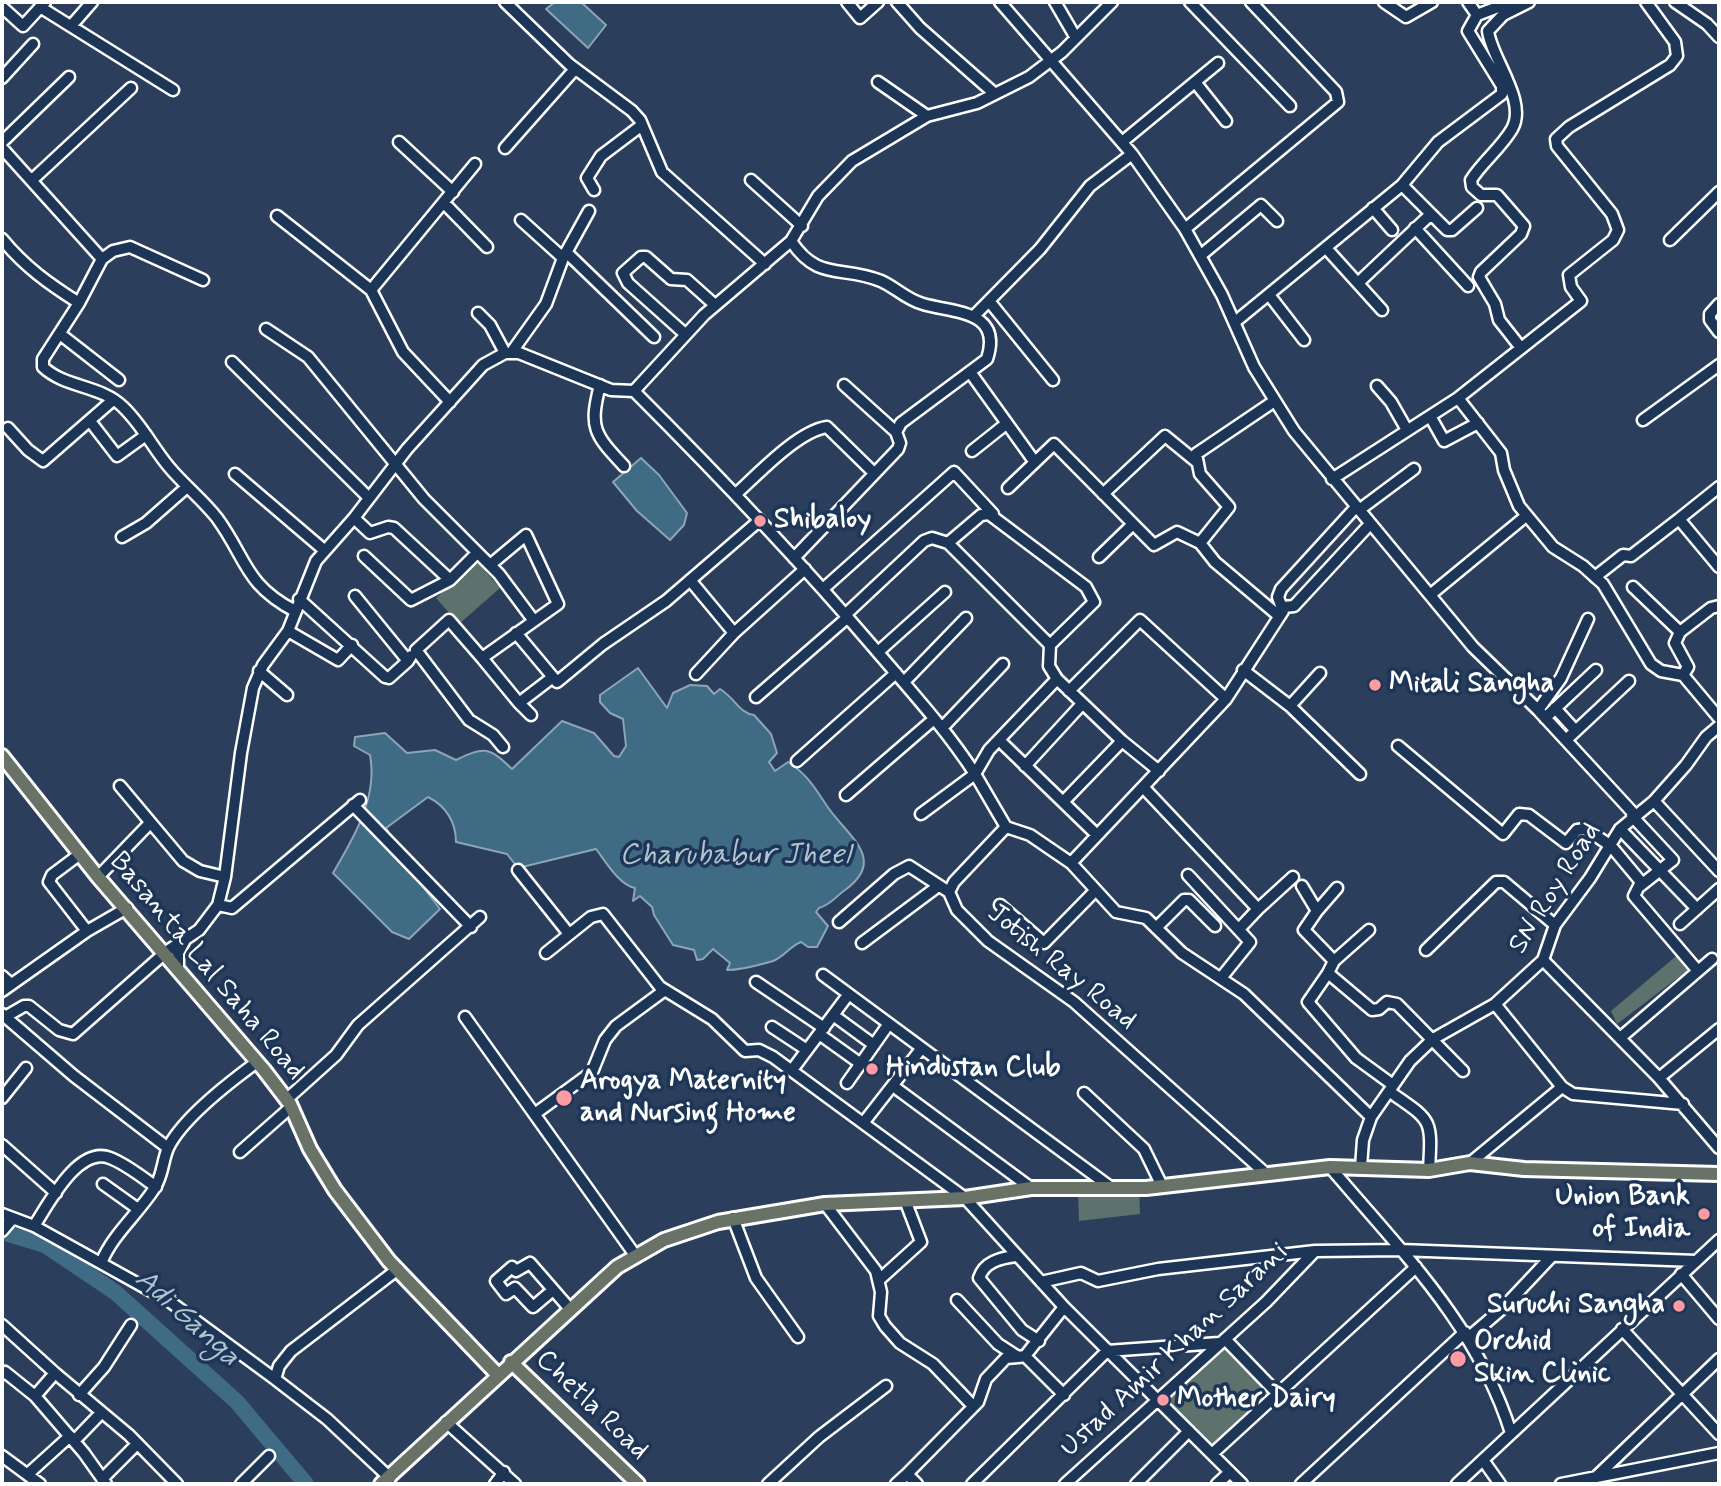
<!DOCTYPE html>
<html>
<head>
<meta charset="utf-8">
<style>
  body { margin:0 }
  #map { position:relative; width:1721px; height:1486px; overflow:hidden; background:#2b3e5c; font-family:Mynerve,sans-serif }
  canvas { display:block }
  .frame { position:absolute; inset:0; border:4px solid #fff; pointer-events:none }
</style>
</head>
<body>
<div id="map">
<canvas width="1721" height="1486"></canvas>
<div class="frame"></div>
</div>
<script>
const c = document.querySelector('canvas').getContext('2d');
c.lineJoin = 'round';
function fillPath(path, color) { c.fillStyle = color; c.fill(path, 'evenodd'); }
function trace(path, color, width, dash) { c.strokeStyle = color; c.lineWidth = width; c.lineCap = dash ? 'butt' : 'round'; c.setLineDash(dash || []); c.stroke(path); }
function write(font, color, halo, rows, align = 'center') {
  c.font = font + ' Mynerve,sans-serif'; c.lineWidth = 7; c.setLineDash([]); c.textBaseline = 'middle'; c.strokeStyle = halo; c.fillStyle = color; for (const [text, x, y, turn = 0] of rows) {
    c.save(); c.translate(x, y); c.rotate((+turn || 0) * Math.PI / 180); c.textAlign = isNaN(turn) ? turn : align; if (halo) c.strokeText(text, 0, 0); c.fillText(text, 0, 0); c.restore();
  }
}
const green = new Path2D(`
  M477,562L500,588L459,624L436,598Z
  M1681,952L1692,967L1617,1024L1611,1011Z
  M1139,1186L1140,1214L1079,1221L1078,1191Z
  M1218,1339L1271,1393L1212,1449L1163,1401Z`);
const water = new Path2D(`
  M555,2H581L606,25L588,48L546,9Z
  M641,458L659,475L687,513L684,525L670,540L637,511L613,482Z
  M638,668L667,708L673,693L690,685L707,686L714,694L720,689C736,699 739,713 754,715L771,734L777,753L769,762L775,771L788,762C807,774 815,788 827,806C847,836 888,859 845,890C835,897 832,904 819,908L816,912L828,926L817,947H808L801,942C790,946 784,957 773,961C758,965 744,970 727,970L730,963L713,949L703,959L697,960L694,950L673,945L654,915L652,907L640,896L633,901L635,888C619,885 606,862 596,849L518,868L507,854L456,842C456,822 446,806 428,797L386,828L414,875L440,909L409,939L392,932L333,873C354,837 378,798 370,755L354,746L355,737L385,733L407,753L435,750L456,760C485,746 489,747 512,769L562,721L594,733L614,756L619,757L626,746L623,719L610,713L600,702V695Z`);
const river = new Path2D(`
  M2,1232L45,1245L115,1292L237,1402L306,1484`);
const minor = new Path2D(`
  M505,2L569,64L632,111L640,120L662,172L765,264
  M847,2L860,18L878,2
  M897,2L920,28L995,94
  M1000,2L1132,154L1185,229L1222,295L1254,367L1294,431L1473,647L1538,710L1634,814
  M1055,2L1076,38
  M1190,2L1290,106
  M1384,2L1406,17L1432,2
  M1468,2L1477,15
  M1675,2L1707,24L1719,37
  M2,7L23,26L45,2
  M40,7L173,90
  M71,26L92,2
  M2,78L33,44
  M878,82L927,116
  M1195,82L1226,121
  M2,142L69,77
  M399,142L453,192
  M1122,142L1218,63
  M2,148L102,259L79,303L43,359V367C65,388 101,385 123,407C142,425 153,448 169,467C184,485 203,500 217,518C247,559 244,584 295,611
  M505,148L575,69
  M32,180L131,88
  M751,180L802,226
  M1402,185L1447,230H1452L1477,208
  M594,190L587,178L601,156L642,125
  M444,203L487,247
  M1373,208L1392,230
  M277,216L371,290L403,352L450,402
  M521,220L563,258
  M1415,228L1468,286
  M1185,229L1338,102L1336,92L1251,2
  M2,239C25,267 49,284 79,303
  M1670,240L1719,192
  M791,241C818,282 842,265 881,281C895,287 907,300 923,304C954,313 1003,310 987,359L901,423L896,432L900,443L898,449L794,558
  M1326,248L1382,310
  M566,252L654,337
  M1200,256L1261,205L1277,221
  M102,259L113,251L130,247L203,280
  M1358,283L1431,214
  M371,290L475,164
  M1270,296L1304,340
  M989,301L1053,380
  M1719,304L1710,314V320L1719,332
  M478,313L490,325L505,353
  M973,317L1040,249L1090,186L1132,154
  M1235,322L1402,185L1438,142L1502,94V86L1468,31L1477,15L1511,2
  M266,329L308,357L424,499L499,574L534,621L482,658L449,620L416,650L469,720L493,735L503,747
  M60,334L119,380
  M685,334L628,283L623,273L641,257H646L671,279L687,280L715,305
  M1521,348L1499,320L1495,304L1479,277L1481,272L1521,234L1524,226L1497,195H1481L1472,187L1471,180C1482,162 1501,148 1512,129C1528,101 1491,58 1488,31L1503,15L1529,2
  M511,353L546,304L563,258L589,211
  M232,362L369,498
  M970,372L1034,461
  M600,385C589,428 594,434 624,466
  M844,385L896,432
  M1377,386L1391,402L1407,430
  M634,391C717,474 798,559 875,649C909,689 946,729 975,774L989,750L1057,679L1122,741L1159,771
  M1458,398L1501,453L1504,470L1519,506L1553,547L1583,566L1603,584L1651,664L1661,671L1683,675L1719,718
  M1430,416L1444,441L1478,423
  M1643,420L1719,365
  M90,421L117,456L146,435
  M8,428L28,450L43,461L113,400
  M972,451L1006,424
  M235,474L324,550
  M1332,479L1458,398L1581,301L1571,287L1569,275L1613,240L1618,230L1612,214L1557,146L1556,139L1569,127L1670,65L1677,56L1675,42L1646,2
  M1719,487L1679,519L1719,567
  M1008,488L1054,444L1154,545L1177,532L1200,543L1215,562L1279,616
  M736,494C758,474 798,431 827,427L874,473
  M1103,494L1165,436L1198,463
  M1359,510L1414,469
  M354,518L370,533L388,527L394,528L450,580L477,553
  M122,537L146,523L187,487
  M948,543L981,515L989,514L1086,587L1094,602L1050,645
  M1200,543L1229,507L1200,474L1196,454L1273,402
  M364,556L411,600L450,580
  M1099,557L1133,524
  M490,565L526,535L558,604L534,621
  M1595,577L1623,555L1631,556L1679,519
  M690,580L734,633
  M1633,587L1680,632L1711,608L1719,606
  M823,589L954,472L993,514
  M1430,595L1526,516
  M355,596L408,661L411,656
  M299,599L385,677L389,678L408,661
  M1283,607L1294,606L1370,524
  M846,614L924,541L932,538L948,543L1050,645L1049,666L1057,679
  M288,631L338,660L352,645
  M1680,632L1675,643L1688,667L1683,675
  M516,633L557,682L603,644L666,601L760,520
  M878,652L945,592
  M482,658L519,703L553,677
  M1243,670L1290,706L1360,774
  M259,671L287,695
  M696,674L734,633L805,569
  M904,682L966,618
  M1069,691L1140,620L1226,699
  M756,697L848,617
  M519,703L531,715
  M1290,706L1320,673
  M1555,708L1575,730
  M1538,710L1561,678L1588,619
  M1545,718L1596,670
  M942,728L1003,664
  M999,740L1097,835
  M1566,740L1629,681
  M1398,746L1503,834L1519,814L1529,815L1566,843L1577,830L1586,829L1611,846L1641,882L1634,896L1698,971
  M797,761L896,673
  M1025,766L1082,704
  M120,786L183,861L200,871L225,877
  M1144,788L1258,909L1293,877
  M846,795L934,719
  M1654,801L1719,871
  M1063,802L1122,741
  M353,805L471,927
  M921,814L975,774L1006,827L954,882L949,892L957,910L988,941L1074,1002L1264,1172
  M1632,816L1673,860L1640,886
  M1006,827L1030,835L1071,863L1226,699L1283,611L1278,597L1281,589L1356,507
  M1620,829L1697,909
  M80,854L52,875L49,882L87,931
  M1071,863L1116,912L1146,918L1182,953L1244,994L1371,1117
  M518,870L569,934
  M1188,875L1250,942L1221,978
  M98,877L150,823
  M1302,886L1317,911L1304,930L1334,961L1328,973L1372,1010L1379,1009L1387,1002L1397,1004L1463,1071
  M218,905L232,908L360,800
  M1000,905L1044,943L1095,891
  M1317,911L1337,888
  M839,922L894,874L909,866L949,892
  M1680,924L1719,889
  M1156,928L1184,900H1189L1215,926
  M1240,928L1258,909
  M862,943L937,887
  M1426,950L1496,882H1504L1555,925
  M546,953L591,917L603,914L660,987L712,1019L745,1051L759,1050L773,1057L965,1198L1064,1307L1242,1484
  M1543,960L1659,1078L1719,1148
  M1334,961L1369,930
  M178,969V953L185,940
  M1328,973L1308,1002L1356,1058L1393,1085
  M823,975L1113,1189
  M2,976L11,984
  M756,982L824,1028
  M2,991L87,931L127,908
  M1495,1004L1562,1087L1573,1094L1683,1104
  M2,1014L74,1076L168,1148
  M833,1015L874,1045
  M5,1017L24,1006H29L59,1030L73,1034L166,952L199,930L218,905L225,877L241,753L253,688L263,665L288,631L316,561L354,518L407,449L483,365L505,353H519L611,390L634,391L704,315L791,241L818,196L852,161L927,116L977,103L1029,77L1062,52L1112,2
  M465,1017L635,1255
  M772,1027L807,1050
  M819,1034L861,1064
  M1620,1038L1712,959
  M792,1070L848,995
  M1659,1078L1719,1029
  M847,1083L888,1025
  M893,1086L1031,1188
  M1390,1092C1432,1121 1432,1118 1429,1170
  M1084,1093L1144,1149L1162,1186
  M2,1098L26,1068
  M286,1100L336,1055L358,1025L480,917
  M536,1113L592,1072L605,1040L616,1026L665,990
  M864,1122L921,1049
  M2,1145L56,1193
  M240,1152L291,1107
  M1470,1163L1562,1087
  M1330,1167C1400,1250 1478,1326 1511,1433
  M1361,1167L1363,1140L1371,1117L1410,1061L1433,1039L1495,1004L1543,960L1555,925L1590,878L1620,829L1654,801L1686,765L1706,737L1719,726
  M103,1184L138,1209
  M825,1204L876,1271L881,1292L879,1316L885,1326L900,1343L933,1364L973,1406
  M2,1214L34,1226L169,1301L275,1379L279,1366L291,1351L398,1269
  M733,1218L756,1278L798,1337
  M34,1226C48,1205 78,1145 110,1158C126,1164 142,1177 156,1187
  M2,1231L13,1218
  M1016,1256C1000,1258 984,1262 979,1278L1022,1330L1039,1341
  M101,1263C113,1234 137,1215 154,1189C163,1176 162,1162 168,1148C182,1119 231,1081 257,1062
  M1681,1274L1719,1319
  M879,1280L921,1242L905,1200
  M1041,1282L1081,1273L1098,1281L1158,1269L1315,1251
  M553,1290L533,1307L515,1288L506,1294L496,1281L512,1267L516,1271L530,1263L570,1309
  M957,1300L998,1344L1018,1357L1025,1356L1064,1395
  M2,1325L55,1373
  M1622,1329L1719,1434
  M1469,1337L1503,1308L1551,1257
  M1225,1339L1277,1393
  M1025,1356L1064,1307
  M2,1374L5,1372L35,1396
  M275,1379L327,1419L390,1478
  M79,1395L104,1367L131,1325
  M446,1422L515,1484
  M74,1441L101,1413
  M1212,1454L1416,1267
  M2,1456L40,1484
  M1483,1460L1500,1484
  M28,1474L70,1436
  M907,1474L978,1402L986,1379L1006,1358L1018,1357
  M1596,1477L1719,1359
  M102,1479L137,1444
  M106,1484L84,1453L35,1396L55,1373L129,1435L177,1484
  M241,1484L269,1456
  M495,1484L504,1472
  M768,1484L819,1437L886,1386
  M896,1484L907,1474L917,1484
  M972,1484L1107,1351L1219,1343
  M1065,1484L1266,1302L1315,1251L1400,1250L1696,1261
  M1136,1484L1189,1431
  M1217,1484L1230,1472
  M1301,1484L1465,1332
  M1457,1484L1719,1240
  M1561,1484L1719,1453`);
const major = new Path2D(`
  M2,756L98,877L264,1070L290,1104L310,1149L335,1190L389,1261L498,1375
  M511,1362L638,1484
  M381,1484L617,1267L664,1240L718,1222L825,1204L965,1198L1031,1188H1146L1330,1167L1429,1170L1470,1163L1524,1169L1719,1174`);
const markers = [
  [760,521,7,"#ff9aa2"],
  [1375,685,7,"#ff9aa2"],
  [872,1069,7,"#ff9aa2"],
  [564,1098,9,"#ff9aa2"],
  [1704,1214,7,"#ff9aa2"],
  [1679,1306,7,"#ff9aa2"],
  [1458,1359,9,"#ff9aa2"],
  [1163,1400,7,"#ff9aa2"]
];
const poiNames = [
  ["Shibaloy",774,521],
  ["Mitali Sangha",1389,685],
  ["Hindustan Club",886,1069],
  ["Arogya Maternity",580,1082],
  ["and Nursing Home",580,1114],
  ["Union Bank",1690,1198,"right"],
  ["of India",1690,1230,"right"],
  ["Suruchi Sangha",1665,1306,"right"],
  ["Orchid",1474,1343],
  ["Skin Clinic",1474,1375],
  ["Mother Dairy",1177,1400]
];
const streetNames = [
  ["SN Roy Road",1556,889,-58],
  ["Basanta Lal Saha Road",206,967,50],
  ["Jotish Ray Road",1061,968,39],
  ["Ustad Amir Khan Sarani",1175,1351,-43],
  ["Chetla Road",591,1406,44]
];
const waterNames = [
  ["Charubabur Jheel",735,857],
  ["Adi Ganga",186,1319,42]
];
fillPath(green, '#5e726d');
fillPath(water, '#3f6b84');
trace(water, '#8ca6b5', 2);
trace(river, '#3f6b84', 16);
trace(minor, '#fff', 15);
trace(major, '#fff', 18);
trace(minor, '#1d3557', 10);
trace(major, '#697266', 12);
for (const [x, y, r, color] of markers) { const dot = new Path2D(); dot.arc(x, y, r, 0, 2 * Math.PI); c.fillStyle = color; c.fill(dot); trace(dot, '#1d3557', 2.5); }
write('bold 28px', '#fff', '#1d3557', poiNames, 'left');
write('28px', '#fff', '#1d3557', streetNames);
write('italic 30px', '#b2c4ce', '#1d3557', waterNames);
</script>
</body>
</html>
